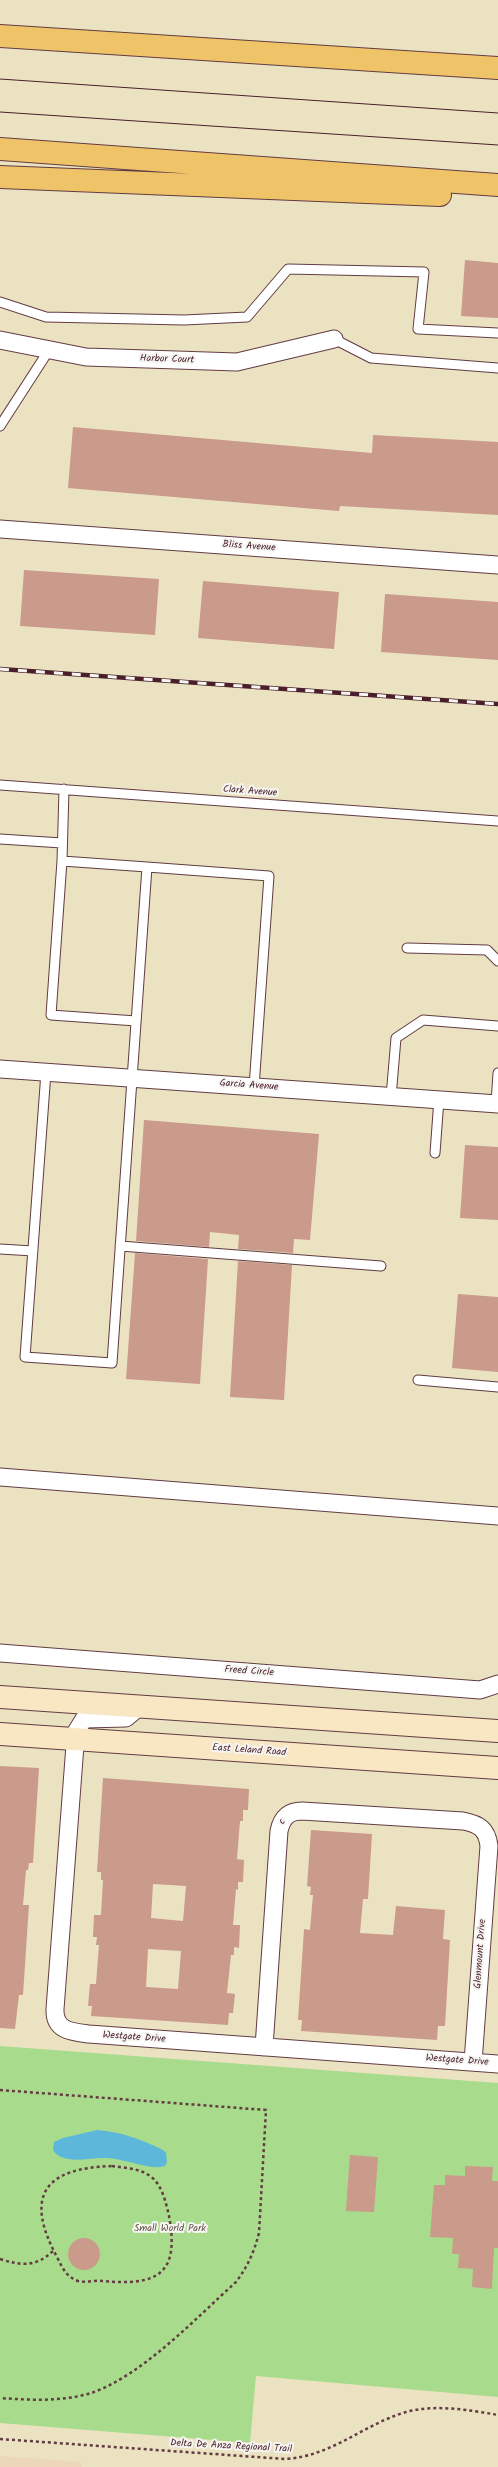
<!DOCTYPE html>
<html>
<head>
<meta charset="utf-8">
<style>
  body { margin:0 }
  canvas { display:block; background:#ebe2c2 }
</style>
</head>
<body>
<canvas width="498" height="2467"></canvas>
<script>
const c = document.querySelector('canvas').getContext('2d');
c.lineJoin = 'round';
function fillPath(path, color) { c.fillStyle = color; c.fill(path, 'evenodd'); }
function trace(path, color, width, dash) { c.strokeStyle = color; c.lineWidth = width; c.lineCap = dash ? 'butt' : 'round'; c.setLineDash(dash || []); c.stroke(path); }
function write(font, color, halo, rows, align = 'center') {
  c.font = font + ' Kalam,sans-serif'; c.lineWidth = 4; c.setLineDash([]); c.textBaseline = 'middle'; c.strokeStyle = halo; c.fillStyle = color; for (const [text, x, y, turn = 0] of rows) {
    c.save(); c.translate(x, y); c.rotate((+turn || 0) * Math.PI / 180); c.textAlign = isNaN(turn) ? turn : align; if (halo) c.strokeText(text, 0, 0); c.fillText(text, 0, 0); c.restore();
  }
}
const built = new Path2D(`
  M0,2456L81,2462L82,2467H0Z`);
const green = new Path2D(`
  M0,2046L498,2083V2397L256,2376L250,2443L0,2423Z`);
const water = new Path2D(`
  M97,2130C122,2132 140,2139 163,2150L166,2153L167,2162L165,2166C151,2171 123,2158 107,2158C91,2157 63,2166 53,2150L54,2142L63,2138Z`);
const building = new Path2D(`
  M465,260L498,263V318L461,316Z
  M73,427L372,453L373,435L498,442V515L340,506L339,511L68,488Z
  M24,570L159,579L155,635L20,626Z
  M203,581L339,592L334,649L198,638Z
  M385,594L498,602V660L381,652Z
  M144,1120L319,1134L310,1240L294,1239L293,1253L238,1249L239,1235L210,1232L209,1247L136,1241Z
  M465,1145L498,1147V1220L460,1218Z
  M135,1253L208,1259L200,1384L126,1379Z
  M238,1261L292,1265L284,1400L230,1397Z
  M458,1294L498,1297V1372L452,1368Z
  M0,1766L39,1768L33,1863H29L28,1870H26L23,1905H29L23,1995H19L15,2029L0,2028Z
  M103,1778L249,1789L248,1810H243V1821H240L237,1859L244,1860L243,1882H238V1890L236,1889L233,1925H240L239,1948L234,1947V1955H231L227,1993L235,1994L233,2013H229L228,2025L91,2016L92,2006H88L90,1984H96L99,1945H96L97,1937H93L94,1915H101L103,1880H101V1872H97ZM153,1884L186,1886L183,1921L151,1918ZM148,1949L181,1951L178,1989L146,1987Z
  M311,1830L372,1834L368,1899H363L360,1933L393,1935L396,1906L445,1910L443,1939L450,1940L445,2026H438L437,2040L301,2031L302,2020H298L304,1929L310,1930L313,1895H310L311,1887L307,1886Z
  M350,2155L378,2157L374,2212L346,2211Z
  M465,2166L493,2167L492,2181H498V2248H494L492,2289L472,2287L473,2269L458,2268L459,2254H452L453,2238L430,2237L434,2185H445V2175L465,2176Z
  M68 2254a16 16 0 1 1 32 0a16 16 0 1 1-32 0Z`);
const path = new Path2D(`
  M0,2090L266,2110L259,2233C254,2252 248,2266 236,2282C197,2317 142,2376 91,2393C62,2402 30,2400 0,2398
  M112,2166C125,2168 139,2168 150,2176C162,2184 166,2203 169,2216C180,2275 157,2286 102,2281C94,2280 86,2283 78,2281C66,2277 62,2267 57,2257C24,2196 44,2168 112,2166Z
  M0,2259C22,2266 36,2267 53,2251
  M0,2439L285,2459C333,2456 362,2425 406,2412C434,2404 470,2410 498,2415`);
const service = new Path2D(`
  M0,302L46,317L184,320L247,317L288,269L424,272L418,329L498,333
  M334,339L371,358L498,368
  M0,426L49,350
  M0,785L498,821
  M0,839L62,843
  M62,861L64,789
  M147,867L269,876L254,1087
  M407,948L487,950L498,961
  M46,1072L25,1357L112,1363L147,867L62,861L51,1015L136,1021
  M391,1097L396,1038L423,1020L498,1026
  M496,1103L498,1073
  M435,1153L439,1099
  M120,1246L381,1266
  M0,1249L33,1251
  M418,1380L498,1387`);
const minor = new Path2D(`
  M0,340L86,357L237,362L334,339
  M0,529L498,565
  M0,1069L498,1104
  M0,1477L498,1516
  M0,1653L480,1690L498,1684
  M138,1708L126,1718L84,1719L76,1732L55,2009C54,2031 72,2032 89,2034L498,2064
  M264,2047L279,1831C282,1817 289,1811 302,1811L463,1821C479,1824 487,1829 489,1846L473,2062`);
const secondary = new Path2D(`
  M0,1697L498,1731
  M0,1734L498,1768`);
const motorway = new Path2D(`
  M0,36L498,68
  M0,149L498,185
  M0,177L440,195`);
const tram = new Path2D(`
  M0,79L498,113
  M0,112L498,145`);
const rail = new Path2D(`
  M0,669L498,704`);
const streetNames = [
  ["Harbor Court",167,360,2],
  ["Bliss Avenue",249,547,4],
  ["Clark Avenue",250,792,4],
  ["Garcia Avenue",249,1086,4],
  ["Freed Circle",249,1672,4],
  ["East Leland Road",249,1751,4],
  ["c",283,1822,-64],
  ["Glenmount Drive",481,1954,-86],
  ["Westgate Drive",134,2038,4],
  ["Westgate Drive",457,2061,4],
  ["Delta De Anza Regional Trail",231,2447,3]
];
const parkNames = [
  ["Small World Park",170,2229]
];
fillPath(built, '#edd7bb');
fillPath(green, '#a8dc8c');
fillPath(water, '#5cb7da');
fillPath(building, '#ca9a8b');
trace(service, '#623c42', 11);
trace(minor, '#623c42', 19);
trace(secondary, '#623c42', 24);
trace(motorway, '#623c42', 24);
trace(path, '#623c42', 2.5, [3, 3]);
trace(service, '#fff', 9);
trace(minor, '#fff', 17);
trace(secondary, '#f9e7c3', 22);
trace(motorway, '#efc469', 22);
trace(tram, '#4a1f2b', 1);
trace(rail, '#4a1f2b', 4.5);
trace(rail, '#f6f6f2', 3, [9]);
write('10px', '#4a1f2b', '#f6f6f2', streetNames);
write('10px', '#624e43', '#f6f6f2', parkNames);
</script>
</body>
</html>
